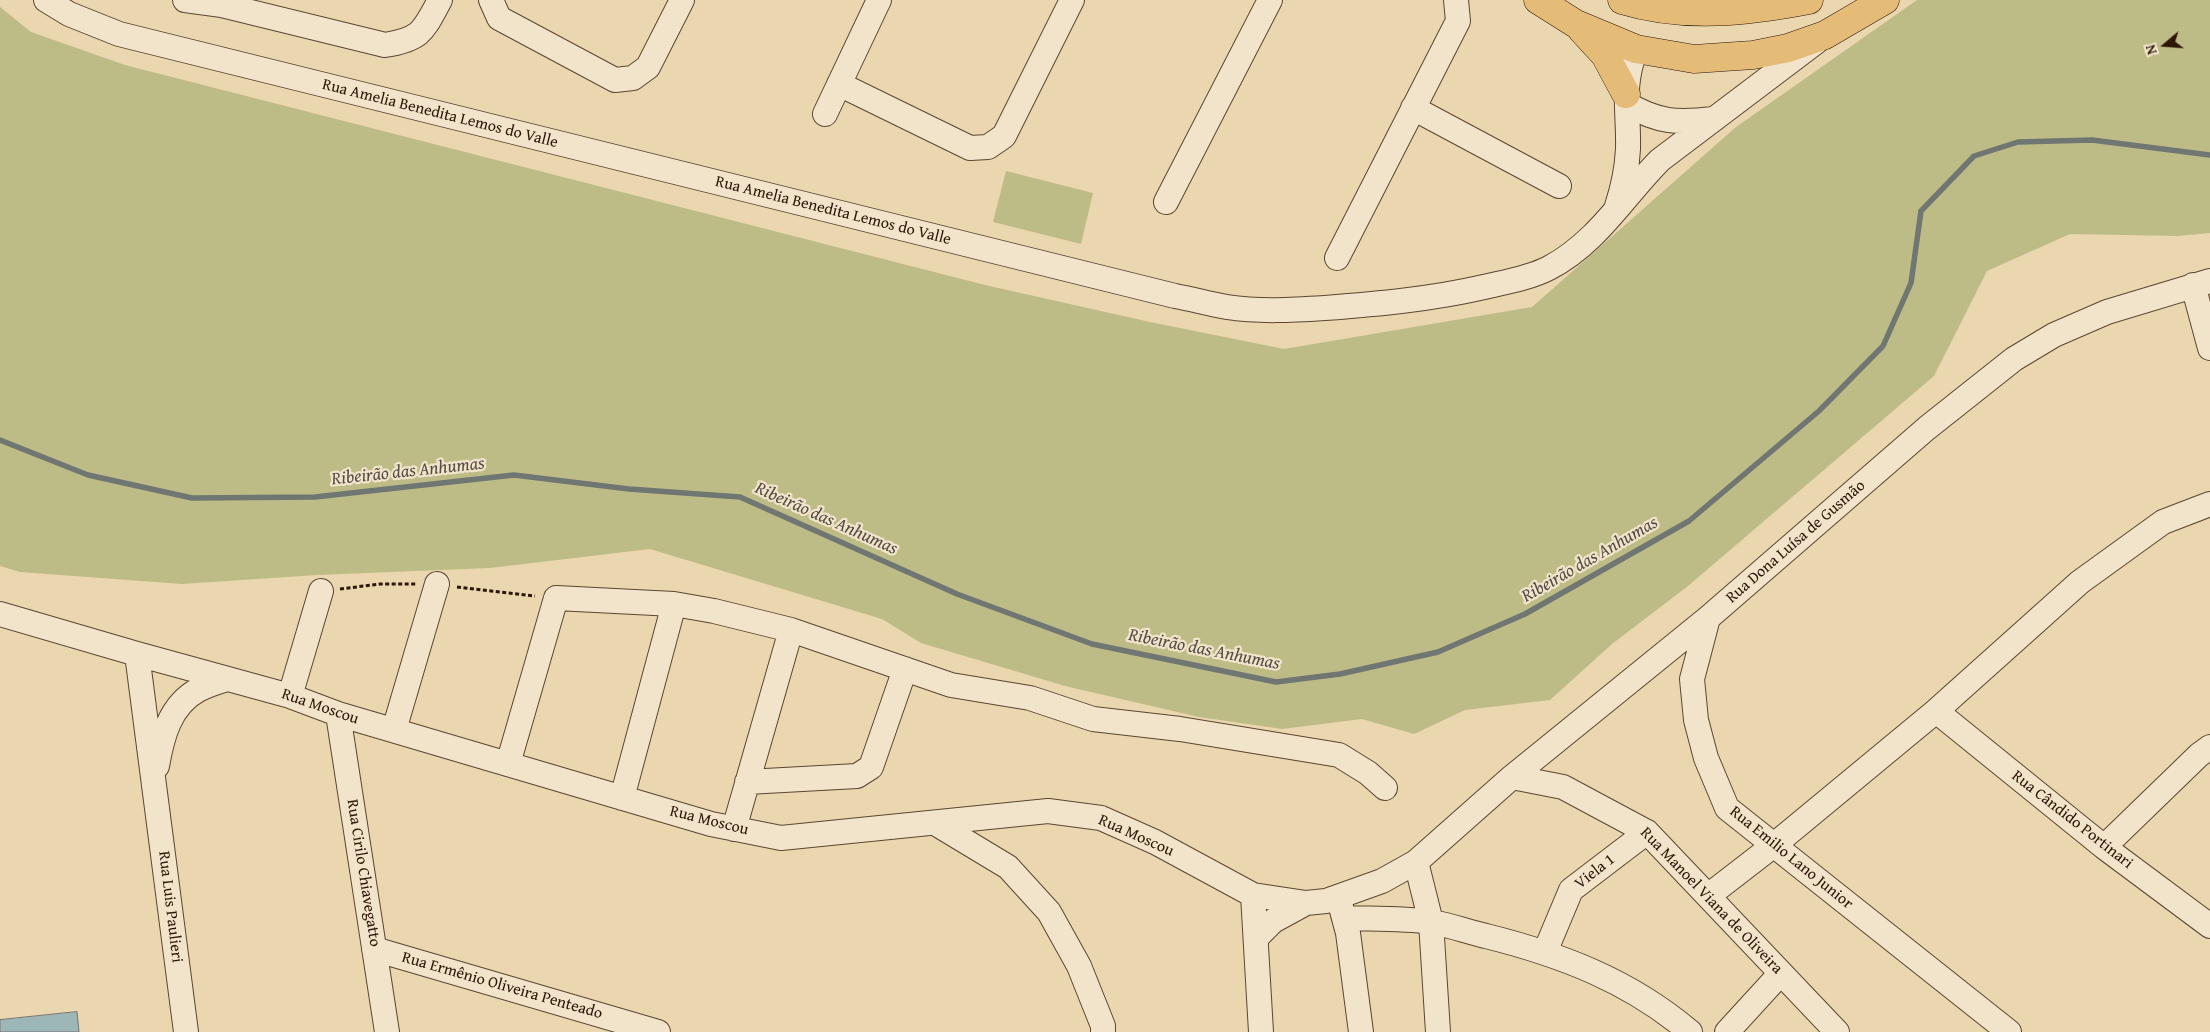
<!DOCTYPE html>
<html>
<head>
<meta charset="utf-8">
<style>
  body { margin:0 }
  #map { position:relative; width:2210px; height:1032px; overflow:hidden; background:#ead6af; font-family:"Gentium Book Plus",serif }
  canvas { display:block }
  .north { position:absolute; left:2140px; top:20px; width:50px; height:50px; -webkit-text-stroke:4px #f1e4cb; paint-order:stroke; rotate:252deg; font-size:14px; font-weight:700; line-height:20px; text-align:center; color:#2c1607 }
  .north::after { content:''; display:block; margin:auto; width:18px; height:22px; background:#2c1607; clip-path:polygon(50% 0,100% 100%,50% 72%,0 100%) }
</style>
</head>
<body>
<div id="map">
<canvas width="2210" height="1032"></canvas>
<div class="north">N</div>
</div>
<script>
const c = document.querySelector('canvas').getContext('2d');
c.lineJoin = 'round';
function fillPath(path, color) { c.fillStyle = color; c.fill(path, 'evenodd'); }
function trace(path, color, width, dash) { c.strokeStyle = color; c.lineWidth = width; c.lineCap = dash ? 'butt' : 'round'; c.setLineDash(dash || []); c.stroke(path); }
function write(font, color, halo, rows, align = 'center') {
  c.font = font + ' "Gentium Book Plus",serif'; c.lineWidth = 4.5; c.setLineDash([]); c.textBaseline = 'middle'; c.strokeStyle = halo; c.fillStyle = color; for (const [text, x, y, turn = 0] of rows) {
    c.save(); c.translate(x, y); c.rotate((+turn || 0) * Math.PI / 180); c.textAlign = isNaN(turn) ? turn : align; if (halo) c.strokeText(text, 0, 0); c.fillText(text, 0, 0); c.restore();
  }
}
const green = new Path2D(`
  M1917,0H2210V233L2178,236L2070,234L1987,271L1934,376L1688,586L1612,644L1550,700L1465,710L1414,734L1362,719L1282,729L1199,717L1065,686L921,643L882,619L650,549L490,568L317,575L182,584L20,572L0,566V7L31,32L125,65L985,285L1150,322L1284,349L1532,307L1736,127Z
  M1006,171L1093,193L1081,244L993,222Z`);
const water = new Path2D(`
  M77,1012L79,1032H0V1020Z`);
const stream = new Path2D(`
  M0,440L88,475L192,498L315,497L514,475L629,489L740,497L957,594L1092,644L1276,682L1340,674L1438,652L1525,614L1689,521L1819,411L1883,346L1911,283L1921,211L1974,156L2018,142L2092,140L2210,155`);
const path = new Path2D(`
  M457,587L535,596
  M340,589L380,584H416`);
const minor = new Path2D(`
  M46,0L69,14L119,34L1175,296C1192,299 1209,304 1227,307C1259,312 1293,310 1325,308C1378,304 1432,299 1484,287C1505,282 1530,278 1549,268C1597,243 1624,196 1660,160L1816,42
  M185,0L222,5L385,45C422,39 423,31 440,0
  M491,0L499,18L615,80L633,78L648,67L682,0
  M839,84L970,148L988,147L1004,136L1072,0
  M1627,104C1659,123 1678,123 1714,119
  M1413,108L1559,186
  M825,114L879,0
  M1166,202L1270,0
  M1617,206C1623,188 1627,168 1628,149C1629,110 1621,87 1636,49
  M1337,258L1458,21L1456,0
  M2193,285L2210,348
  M0,614L137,654L290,696L338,714L711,824L781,838L1048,811L1101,818L1155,842L1253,895L1306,903L1326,901L1382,881L1416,862L1512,777L1708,618L1927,428L2014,359L2054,335L2107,312L2210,281
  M1708,618L1692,679L1696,720L1706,758L1727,808L2009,1032
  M137,654L186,1032
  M290,696L321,591
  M1936,711L2104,847L2210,926
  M338,714L387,1032
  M394,730L437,584
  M508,764L556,598L674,604L714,611L791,630L951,685L1030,698L1093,719L1180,729L1339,755L1368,773L1385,788
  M157,766C162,737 170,705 198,690C207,685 217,682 227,679
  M1512,777L1563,787L1647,832L1837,1032
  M747,782L857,776L871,767L905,669
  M622,798L674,604
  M935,823L1008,867L1049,912L1079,966L1103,1026V1032
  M734,829L791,630
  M2104,847L2199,755L2210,747
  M1416,862L1431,922L1438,1032
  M1253,895L1261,1032
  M1708,896L1774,845L1936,711L2080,582L2163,522L2210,504
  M1341,907L1348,933L1361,1032
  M1344,918C1373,919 1403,918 1431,922C1450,925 1468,932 1486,936C1562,955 1630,981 1690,1032
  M1256,938L1273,921L1306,903
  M374,949L658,1032
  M1545,952L1571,890L1647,832
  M1727,1032L1781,973`);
const major = new Path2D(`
  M1538,0L1576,24L1636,49L1694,59L1753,55L1788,48L1825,35L1885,0
  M1622,0C1685,19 1746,12 1809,0
  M1582,30L1605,55L1626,94`);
const streetNames = [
  ["Rua Amelia Benedita Lemos do Valle",440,114,14],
  ["Rua Amelia Benedita Lemos do Valle",833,211,14],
  ["Rua Dona Luísa de Gusmão",1796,542,-41],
  ["Rua Moscou",320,707,19],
  ["Rua Cândido Portinari",2072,820,38],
  ["Rua Moscou",709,821,14],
  ["Rua Moscou",1136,836,24],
  ["Rua Emilio Lano Junior",1791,858,39],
  ["Viela 1",1595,872,-38],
  ["Rua Cirilo Chiavegatto",363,873,81],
  ["Rua Manoel Viana de Oliveira",1711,901,46],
  ["Rua Luis Paulieri",170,907,83],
  ["Rua Ermênio Oliveira Penteado",502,986,16]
];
const waterNames = [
  ["Ribeirão das Anhumas",408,472,-6],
  ["Ribeirão das Anhumas",826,519,24],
  ["Ribeirão das Anhumas",1590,560,-30],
  ["Ribeirão das Anhumas",1204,650,11]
];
fillPath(green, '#bebc86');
fillPath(water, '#9db6b7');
trace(water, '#707671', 1);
trace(stream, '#707671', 5.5);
trace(minor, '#5c4631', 26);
trace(major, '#2c1607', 29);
trace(path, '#2c1607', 3, [4, 2.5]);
trace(minor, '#f1e4cb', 24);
trace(major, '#e5bb78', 28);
write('16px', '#2c1607', '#f1e4cb', streetNames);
write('italic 18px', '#544e45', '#f1e4cb', waterNames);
</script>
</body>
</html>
